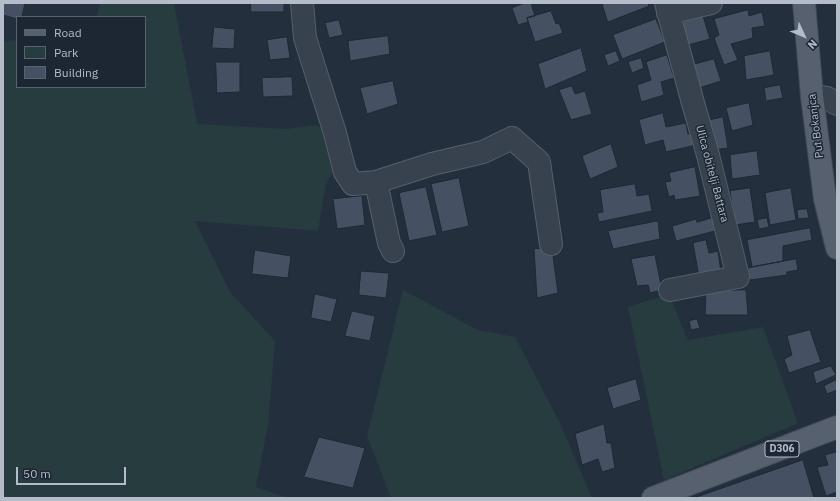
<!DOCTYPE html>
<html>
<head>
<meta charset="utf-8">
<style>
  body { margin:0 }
  #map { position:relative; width:840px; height:501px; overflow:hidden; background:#242f3e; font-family:"IBM Plex Sans",sans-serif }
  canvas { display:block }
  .frame { position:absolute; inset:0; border:4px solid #b4bcc9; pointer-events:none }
  .legend { position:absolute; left:16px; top:16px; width:130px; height:72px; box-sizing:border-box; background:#1d2633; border:1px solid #59626f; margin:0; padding:5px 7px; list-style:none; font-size:12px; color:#b4bcc9 }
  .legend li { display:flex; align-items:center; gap:8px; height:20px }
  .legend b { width:20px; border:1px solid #59626f }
  .north { position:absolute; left:784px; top:16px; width:40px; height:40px; -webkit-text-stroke:3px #1d2633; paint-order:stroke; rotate:134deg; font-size:11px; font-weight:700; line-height:16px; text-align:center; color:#b4bcc9 }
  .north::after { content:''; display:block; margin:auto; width:14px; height:18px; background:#b4bcc9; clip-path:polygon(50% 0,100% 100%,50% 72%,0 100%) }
  .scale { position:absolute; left:16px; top:467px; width:110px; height:18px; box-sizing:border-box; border:2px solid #b4bcc9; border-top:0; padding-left:5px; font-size:12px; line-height:14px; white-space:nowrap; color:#b4bcc9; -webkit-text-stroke:3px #1d2633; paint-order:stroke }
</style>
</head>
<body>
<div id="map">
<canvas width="840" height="501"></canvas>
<div class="frame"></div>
<ul class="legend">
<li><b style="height:5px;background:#56606e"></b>Road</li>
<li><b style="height:11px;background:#263c3f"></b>Park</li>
<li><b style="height:11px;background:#455162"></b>Building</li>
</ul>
<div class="north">N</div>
<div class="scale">50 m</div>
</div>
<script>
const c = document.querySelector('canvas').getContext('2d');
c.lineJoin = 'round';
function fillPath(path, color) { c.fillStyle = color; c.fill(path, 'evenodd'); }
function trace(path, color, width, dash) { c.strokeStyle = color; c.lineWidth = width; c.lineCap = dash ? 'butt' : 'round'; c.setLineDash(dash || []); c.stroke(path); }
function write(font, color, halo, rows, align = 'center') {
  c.font = font + ' "IBM Plex Sans",sans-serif'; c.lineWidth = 3; c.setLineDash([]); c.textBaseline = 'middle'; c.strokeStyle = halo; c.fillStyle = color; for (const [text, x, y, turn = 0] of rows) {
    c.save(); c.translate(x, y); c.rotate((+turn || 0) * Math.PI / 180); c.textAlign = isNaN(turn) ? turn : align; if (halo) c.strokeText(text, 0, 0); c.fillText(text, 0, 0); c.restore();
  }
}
const green = new Path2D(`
  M100,3H174L197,124L287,129L315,125L328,130L338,165L326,183L318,231L195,221L230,292L275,341L268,425L256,487L287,498H3V41L17,40V87H145V17H97Z
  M403,290L478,330L515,337L559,421L592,498H391L367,436Z
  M669,294L688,340L763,327L798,423L664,480L628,307Z`);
const building = new Path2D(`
  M3,3H25L22,17H17V19L3,15Z
  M251,3H284V12H251Z
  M525,3H531L535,16L527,18L528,22L518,25L512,8Z
  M602,3H648L649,6L608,22Z
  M748,10L749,16L762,12L765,26L752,28L753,38L731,44L738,60L724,65L714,38L719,35L714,19Z
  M551,11L556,24L559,23L563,33L535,42L527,18Z
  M703,16L710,39L688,45L682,22Z
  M656,19L665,42L622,59L613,35Z
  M339,20L343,35L329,38L325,23Z
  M214,27L235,29L234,49L212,48Z
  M388,36L390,54L350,61L348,41Z
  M287,37L290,58L270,60L267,40Z
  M581,48L587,71L545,89L538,64Z
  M616,51L620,61L608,66L604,55Z
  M770,51L774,75L746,80L744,56Z
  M667,55L674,78L661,82L664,95L641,102L637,85L651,80L646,62Z
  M641,58L644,68L632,73L628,62Z
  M714,59L721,81L699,88L692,65Z
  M216,62H240V92L217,93Z
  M292,77L293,96L263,97L262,78Z
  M393,81L398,104L367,114L360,88Z
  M780,85L783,98L766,101L764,88Z
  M572,86L575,94L585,91L592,114L571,120L559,90Z
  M749,103L753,125L732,131L726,108Z
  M663,113L666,127L686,123L688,134H693L696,145L666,152L663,140L645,145L639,120Z
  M723,117L728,148L713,150L706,121Z
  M611,144L618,167L590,179L582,156Z
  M757,151L760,175L732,179L730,155Z
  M695,167L700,196L675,200L674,195L669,197L665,182L671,181L669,173Z
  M459,178L469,226L442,232L431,184Z
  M635,184L637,196L649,194L652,211L599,222L597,213L603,212L600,190Z
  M426,187L437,235L409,241L399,193Z
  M750,188L755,222L735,225L730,191Z
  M791,188L796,220L770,225L765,193Z
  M362,196L365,225L337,229L333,199Z
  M807,209L809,218L798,219L797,210Z
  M715,217L719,230L676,241L672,226L696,219L697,222Z
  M767,218L769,227L759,229L757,220Z
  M658,221L660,239L613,249L608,231Z
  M810,228L812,240L783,246V261L752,267L747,240Z
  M706,240L709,253L718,251L721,272L699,277L693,243Z
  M552,248L558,293L537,298L534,249Z
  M255,250L291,256L288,278L252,274Z
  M655,255L662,290L650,293L648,285L637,286L631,259Z
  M796,259L798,270L787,272V275L750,280L748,268Z
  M361,271L389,273L386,298L359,295Z
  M746,290L748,315H705L706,291Z
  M315,294L337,299L331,322L311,318Z
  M352,311L375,316L370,341L345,336Z
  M697,319L700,328L691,330L689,321Z
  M810,330L821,362L789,373L784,359L792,355L787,336Z
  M831,366L836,375L816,384L813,372Z
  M636,379L641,400L613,409L607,388Z
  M836,380L837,390L827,394L824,386Z
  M604,424L607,443H611L615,468L602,472L598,459L582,465L575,434Z
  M319,437L365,448L353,488L304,477Z
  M837,452V492L826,496L817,467L828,465L825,455Z
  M803,460L814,498H694Z`);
const minor = new Path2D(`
  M302,3L305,38L335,133L345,172L353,184L376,182L389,243L393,251
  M666,3L693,103L708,155L738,277L670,290
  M668,13L711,3
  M812,96L827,98L837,104
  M376,182L432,164L483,152L512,138L539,162L551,244`);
const major = new Path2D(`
  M804,3L812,96L825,199L837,248
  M653,498L837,427`);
const shields = [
  [782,449,34]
];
const shieldNames = [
  ["D306",782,449]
];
const streetNames = [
  ["Put Bokanjca",816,126,-97],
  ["Ulica obitelji Battara",712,174,75]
];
fillPath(green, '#263c3f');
fillPath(building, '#455162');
trace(building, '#1f2835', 1);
trace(minor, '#565f6c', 24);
trace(major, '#414a57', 24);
trace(minor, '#38414e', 22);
trace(major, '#56606e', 22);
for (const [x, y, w] of shields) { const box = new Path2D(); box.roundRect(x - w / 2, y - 8, w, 16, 3); c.fillStyle = '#1d2633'; c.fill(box); trace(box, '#b4bcc9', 1); }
write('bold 10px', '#b4bcc9', null, shieldNames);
write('11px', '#b4bcc9', '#1d2633', streetNames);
</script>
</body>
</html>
